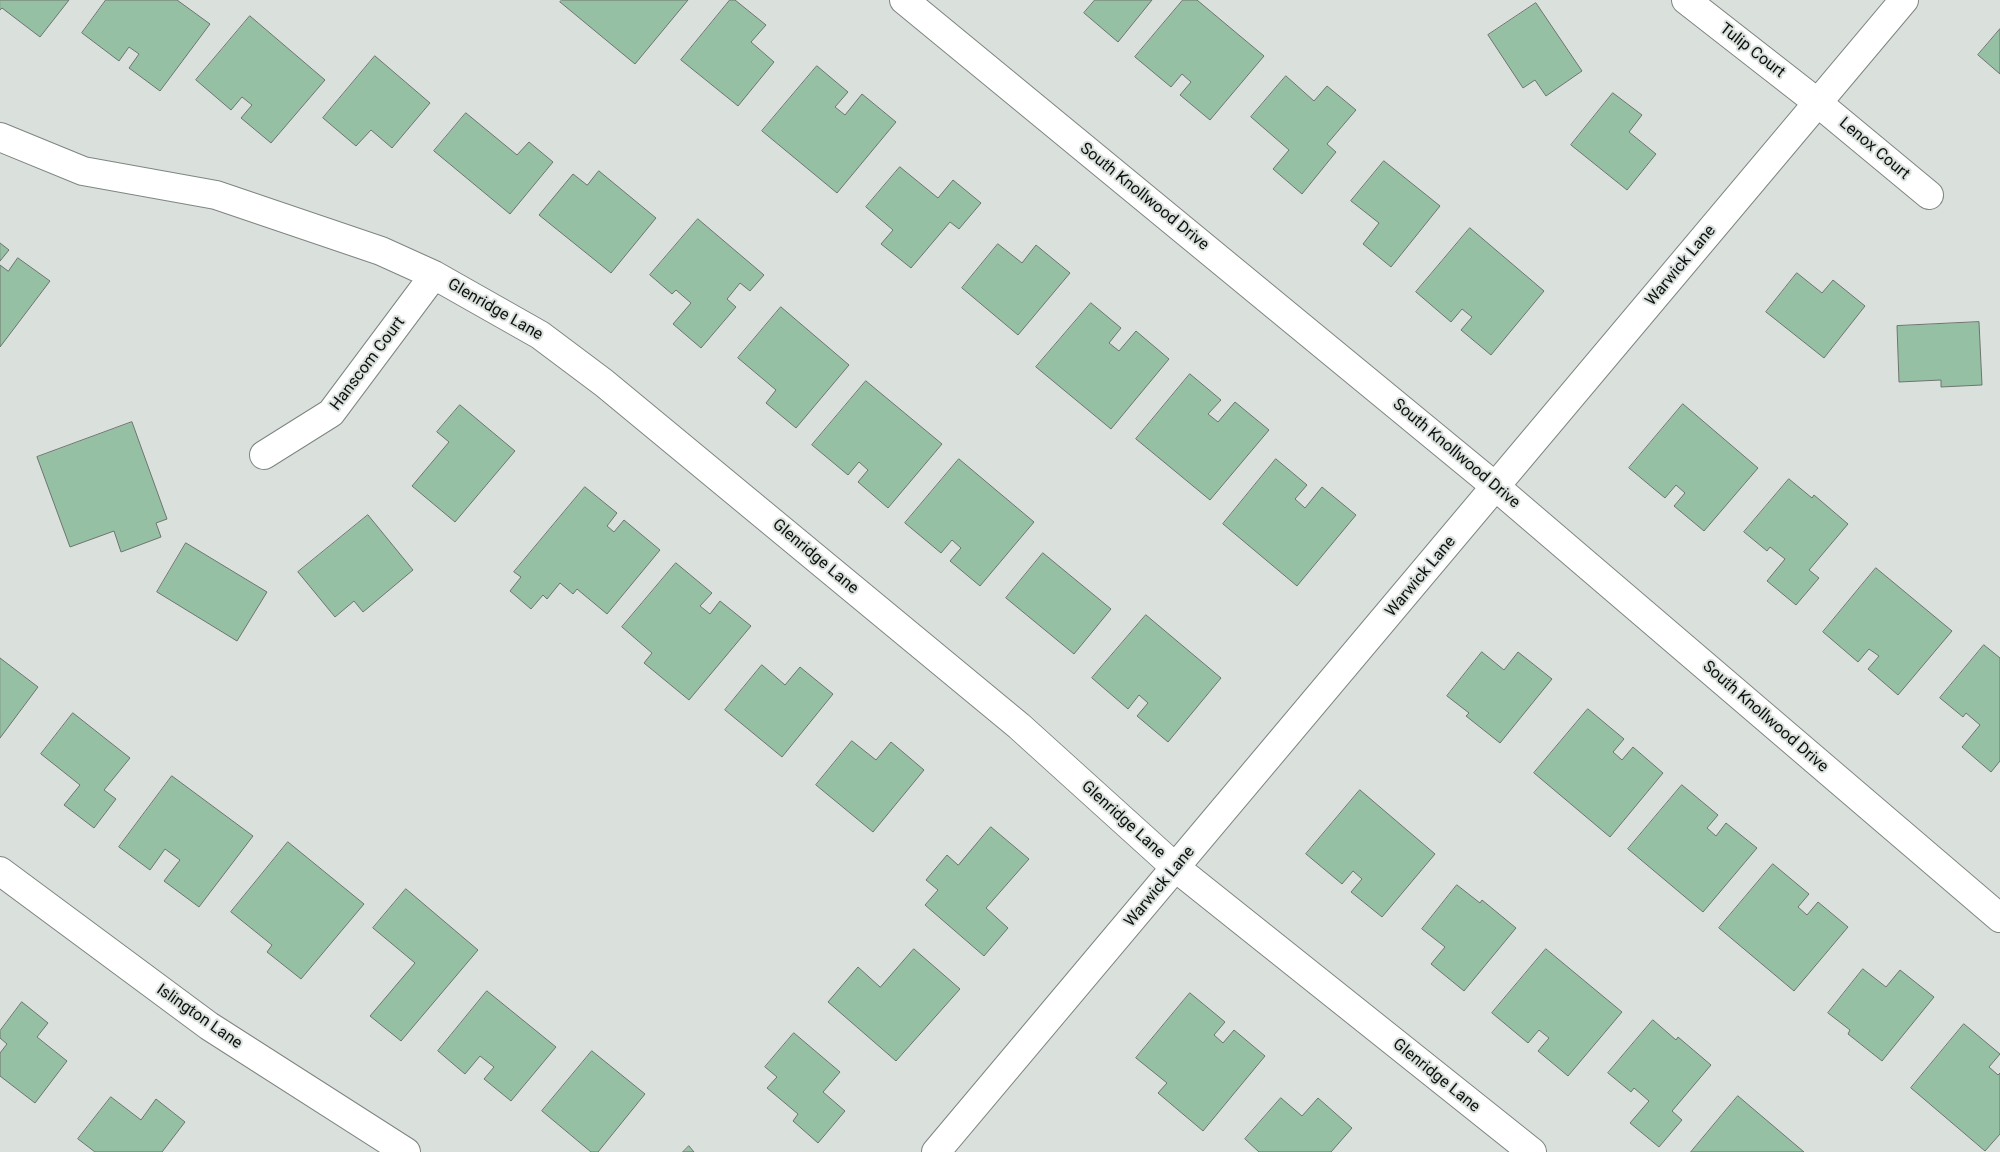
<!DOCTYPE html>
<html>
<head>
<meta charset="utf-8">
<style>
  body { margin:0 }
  canvas { display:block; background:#dae1dc }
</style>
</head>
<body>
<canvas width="2000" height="1152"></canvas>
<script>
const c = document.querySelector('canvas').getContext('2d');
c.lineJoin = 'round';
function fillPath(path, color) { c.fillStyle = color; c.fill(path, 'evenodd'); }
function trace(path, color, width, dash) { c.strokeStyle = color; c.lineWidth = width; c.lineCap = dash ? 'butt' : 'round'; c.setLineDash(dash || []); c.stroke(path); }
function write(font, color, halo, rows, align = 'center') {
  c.font = font + ' Roboto,sans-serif'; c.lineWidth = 4; c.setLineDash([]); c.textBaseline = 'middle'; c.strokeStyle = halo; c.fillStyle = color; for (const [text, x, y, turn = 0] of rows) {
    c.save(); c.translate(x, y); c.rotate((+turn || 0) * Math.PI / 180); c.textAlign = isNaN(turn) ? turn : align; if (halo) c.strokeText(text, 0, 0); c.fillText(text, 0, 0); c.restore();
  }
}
const building = new Path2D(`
  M0,0H69L40,37L2,8L0,10Z
  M106,0H177L210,24L160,91L129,68L139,54L129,47L119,61L82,33Z
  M562,0H688L635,64L560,2Z
  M730,0H735L766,25L751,42L774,62L738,106L681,60Z
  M1095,0H1152L1118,42L1084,13Z
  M1183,0H1197L1264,56L1210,120L1180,95L1191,82L1182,74L1171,87L1135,57Z
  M1536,3L1582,71L1546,96L1535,80L1523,88L1488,35Z
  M250,16L325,80L271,143L241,118L252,105L242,97L231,110L196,80Z
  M2000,29V74L1978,55Z
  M375,56L430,103L392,148L371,130L356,146L323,118Z
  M817,66L848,92L835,107L845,115L862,94L896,122L837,193L762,131Z
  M1286,76L1314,101L1327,86L1356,110L1327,144L1336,152L1302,194L1273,169L1289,150L1251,117Z
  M1613,93L1642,115L1629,132L1656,154L1627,190L1571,145Z
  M466,113L517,155L529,142L553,162L510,214L434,151Z
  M1384,161L1440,206L1391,267L1363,244L1379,223L1351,201Z
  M900,167L938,198L953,180L981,203L959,229L950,222L911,268L881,244L893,230L866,207Z
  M599,171L656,218L611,273L539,215L573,174L587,185Z
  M698,219L764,275L750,291L740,283L727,299L736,307L701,348L673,324L691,303L676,290L672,294L650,275Z
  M1470,228L1544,291L1491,355L1461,330L1472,317L1462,309L1451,322L1416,292Z
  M0,243L9,250L0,261Z
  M998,244L1022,263L1036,245L1070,273L1018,335L962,288Z
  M18,258L50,281L0,347V265L8,271Z
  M1797,273L1822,293L1833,280L1865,306L1824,358L1766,312Z
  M1091,303L1121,328L1109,343L1119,351L1136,331L1169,359L1111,429L1036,367Z
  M781,307L849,365L796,428L766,403L776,390L738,358Z
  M1979,322L1982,385L1941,387V380L1899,382L1897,326Z
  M1190,374L1221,400L1208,414L1218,422L1235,402L1269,430L1210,500L1136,439Z
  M866,381L942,444L888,508L858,482L868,470L859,462L848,475L812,445Z
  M1683,404L1758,468L1704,531L1674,506L1685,493L1676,485L1665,498L1629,468Z
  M460,405L515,451L455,522L412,486L449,442L437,432Z
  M132,422L167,519L156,523L161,537L121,552L114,531L70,547L37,457Z
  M959,459L1034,522L980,586L950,561L961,548L952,540L941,553L905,523Z
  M1276,459L1307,485L1295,499L1305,508L1322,487L1356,515L1297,586L1223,524Z
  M1789,479L1812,498L1814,495L1848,524L1809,570L1819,578L1796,605L1767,581L1785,559L1770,547L1767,551L1744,532Z
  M585,487L617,513L607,526L614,532L624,520L660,550L607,614L577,589L573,594L560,583L547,599L543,595L531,609L510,591L521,577L514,572Z
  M368,515L413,570L363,612L354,601L335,617L298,572Z
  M186,543L267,592L237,641L157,592Z
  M1043,553L1111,609L1074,654L1006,598Z
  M676,563L712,593L700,606L710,614L720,601L751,626L689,700L644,663L652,653L622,627Z
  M1876,568L1952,631L1898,695L1868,669L1879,656L1869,649L1858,662L1823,632Z
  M1146,615L1221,678L1168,742L1137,716L1148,703L1139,695L1128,709L1092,678Z
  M1984,645L2000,658V761L1991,772L1962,747L1980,725L1966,713L1963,717L1940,698Z
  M1482,652L1504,670L1518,652L1552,679L1500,743L1466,716L1469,713L1447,696Z
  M0,658L38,687L0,738Z
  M762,665L785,685L800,667L833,694L782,757L725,710Z
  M1588,709L1624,739L1613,752L1622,760L1633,747L1663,773L1610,837L1534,773Z
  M73,713L130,758L104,790L116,799L94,828L64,805L80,785L41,754Z
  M852,741L876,760L891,742L924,770L873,832L816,785Z
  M172,776L253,836L199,907L164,881L180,860L165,849L150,870L119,847Z
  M1682,785L1718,815L1707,828L1716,836L1726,823L1757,848L1703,912L1628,849Z
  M1360,790L1435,854L1382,917L1351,892L1362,879L1353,871L1342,884L1306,854Z
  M991,827L1029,859L986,908L1008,928L984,956L925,905L938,890L926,880L947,855L958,865Z
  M288,842L364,904L301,979L267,952L272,945L231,912Z
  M1773,864L1809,894L1798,907L1807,915L1818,902L1848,927L1794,991L1719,928Z
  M1457,885L1480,903L1482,900L1516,928L1464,991L1431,964L1445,947L1422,929Z
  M406,889L478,950L401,1041L370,1016L415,963L373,928Z
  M914,949L960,989L896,1061L828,1002L858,967L880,987Z
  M1546,949L1622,1012L1568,1076L1538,1051L1549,1038L1539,1030L1528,1043L1492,1013Z
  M1863,969L1886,987L1900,970L1934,997L1882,1061L1848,1034L1850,1030L1828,1013Z
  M487,991L556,1047L511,1101L484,1079L494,1067L480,1056L465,1074L438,1051Z
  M1190,993L1225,1022L1214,1035L1223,1043L1234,1030L1265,1056L1203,1131L1158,1093L1167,1083L1136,1058Z
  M22,1002L48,1023L37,1037L67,1061L35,1103L0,1076V1053L7,1044L0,1038V1031Z
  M1653,1020L1676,1040L1678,1037L1711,1065L1672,1111L1682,1120L1659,1147L1630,1123L1649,1101L1634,1088L1631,1092L1608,1073Z
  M1964,1024L2000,1054L1989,1067L1998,1075L2000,1073V1134L1985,1151L1911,1088Z
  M794,1033L840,1072L823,1092L845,1111L818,1143L793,1121L798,1114L767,1088L777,1077L765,1067Z
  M592,1051L645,1094L598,1152H591L542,1111Z
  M1738,1096L1804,1152H1691Z
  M111,1097L141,1120L156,1099L185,1122L162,1152H95L78,1139Z
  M1281,1098L1302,1116L1318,1098L1352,1128L1331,1152H1259L1245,1139Z
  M689,1146L694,1152H683Z`);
const minor = new Path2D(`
  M904,0L1496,487L2000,918
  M1686,0L1818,103L1929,195
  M0,137L83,171L216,195L381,251L434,275L540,335L604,383L1019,726L1176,868L1532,1152
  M264,455L331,413L434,275
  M0,871L209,1026L406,1152
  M936,1152L1904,0`);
const streetNames = [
  ["Tulip Court",1752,51,38],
  ["Lenox Court",1874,149,40],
  ["South Knollwood Drive",1144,197,39],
  ["Warwick Lane",1681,266,-50],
  ["Glenridge Lane",495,310,30],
  ["Hanscom Court",368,364,-53],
  ["South Knollwood Drive",1456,454,40],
  ["Glenridge Lane",815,557,40],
  ["Warwick Lane",1421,577,-50],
  ["South Knollwood Drive",1765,717,41],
  ["Glenridge Lane",1123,820,42],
  ["Warwick Lane",1160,887,-50],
  ["Islington Lane",199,1017,35],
  ["Glenridge Lane",1436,1076,39]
];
fillPath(building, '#96c0a3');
trace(building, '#6e746f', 1);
trace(minor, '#7f8580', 30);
trace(minor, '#fff', 28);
write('16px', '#0d100e', '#dae1dc', streetNames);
</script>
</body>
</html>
